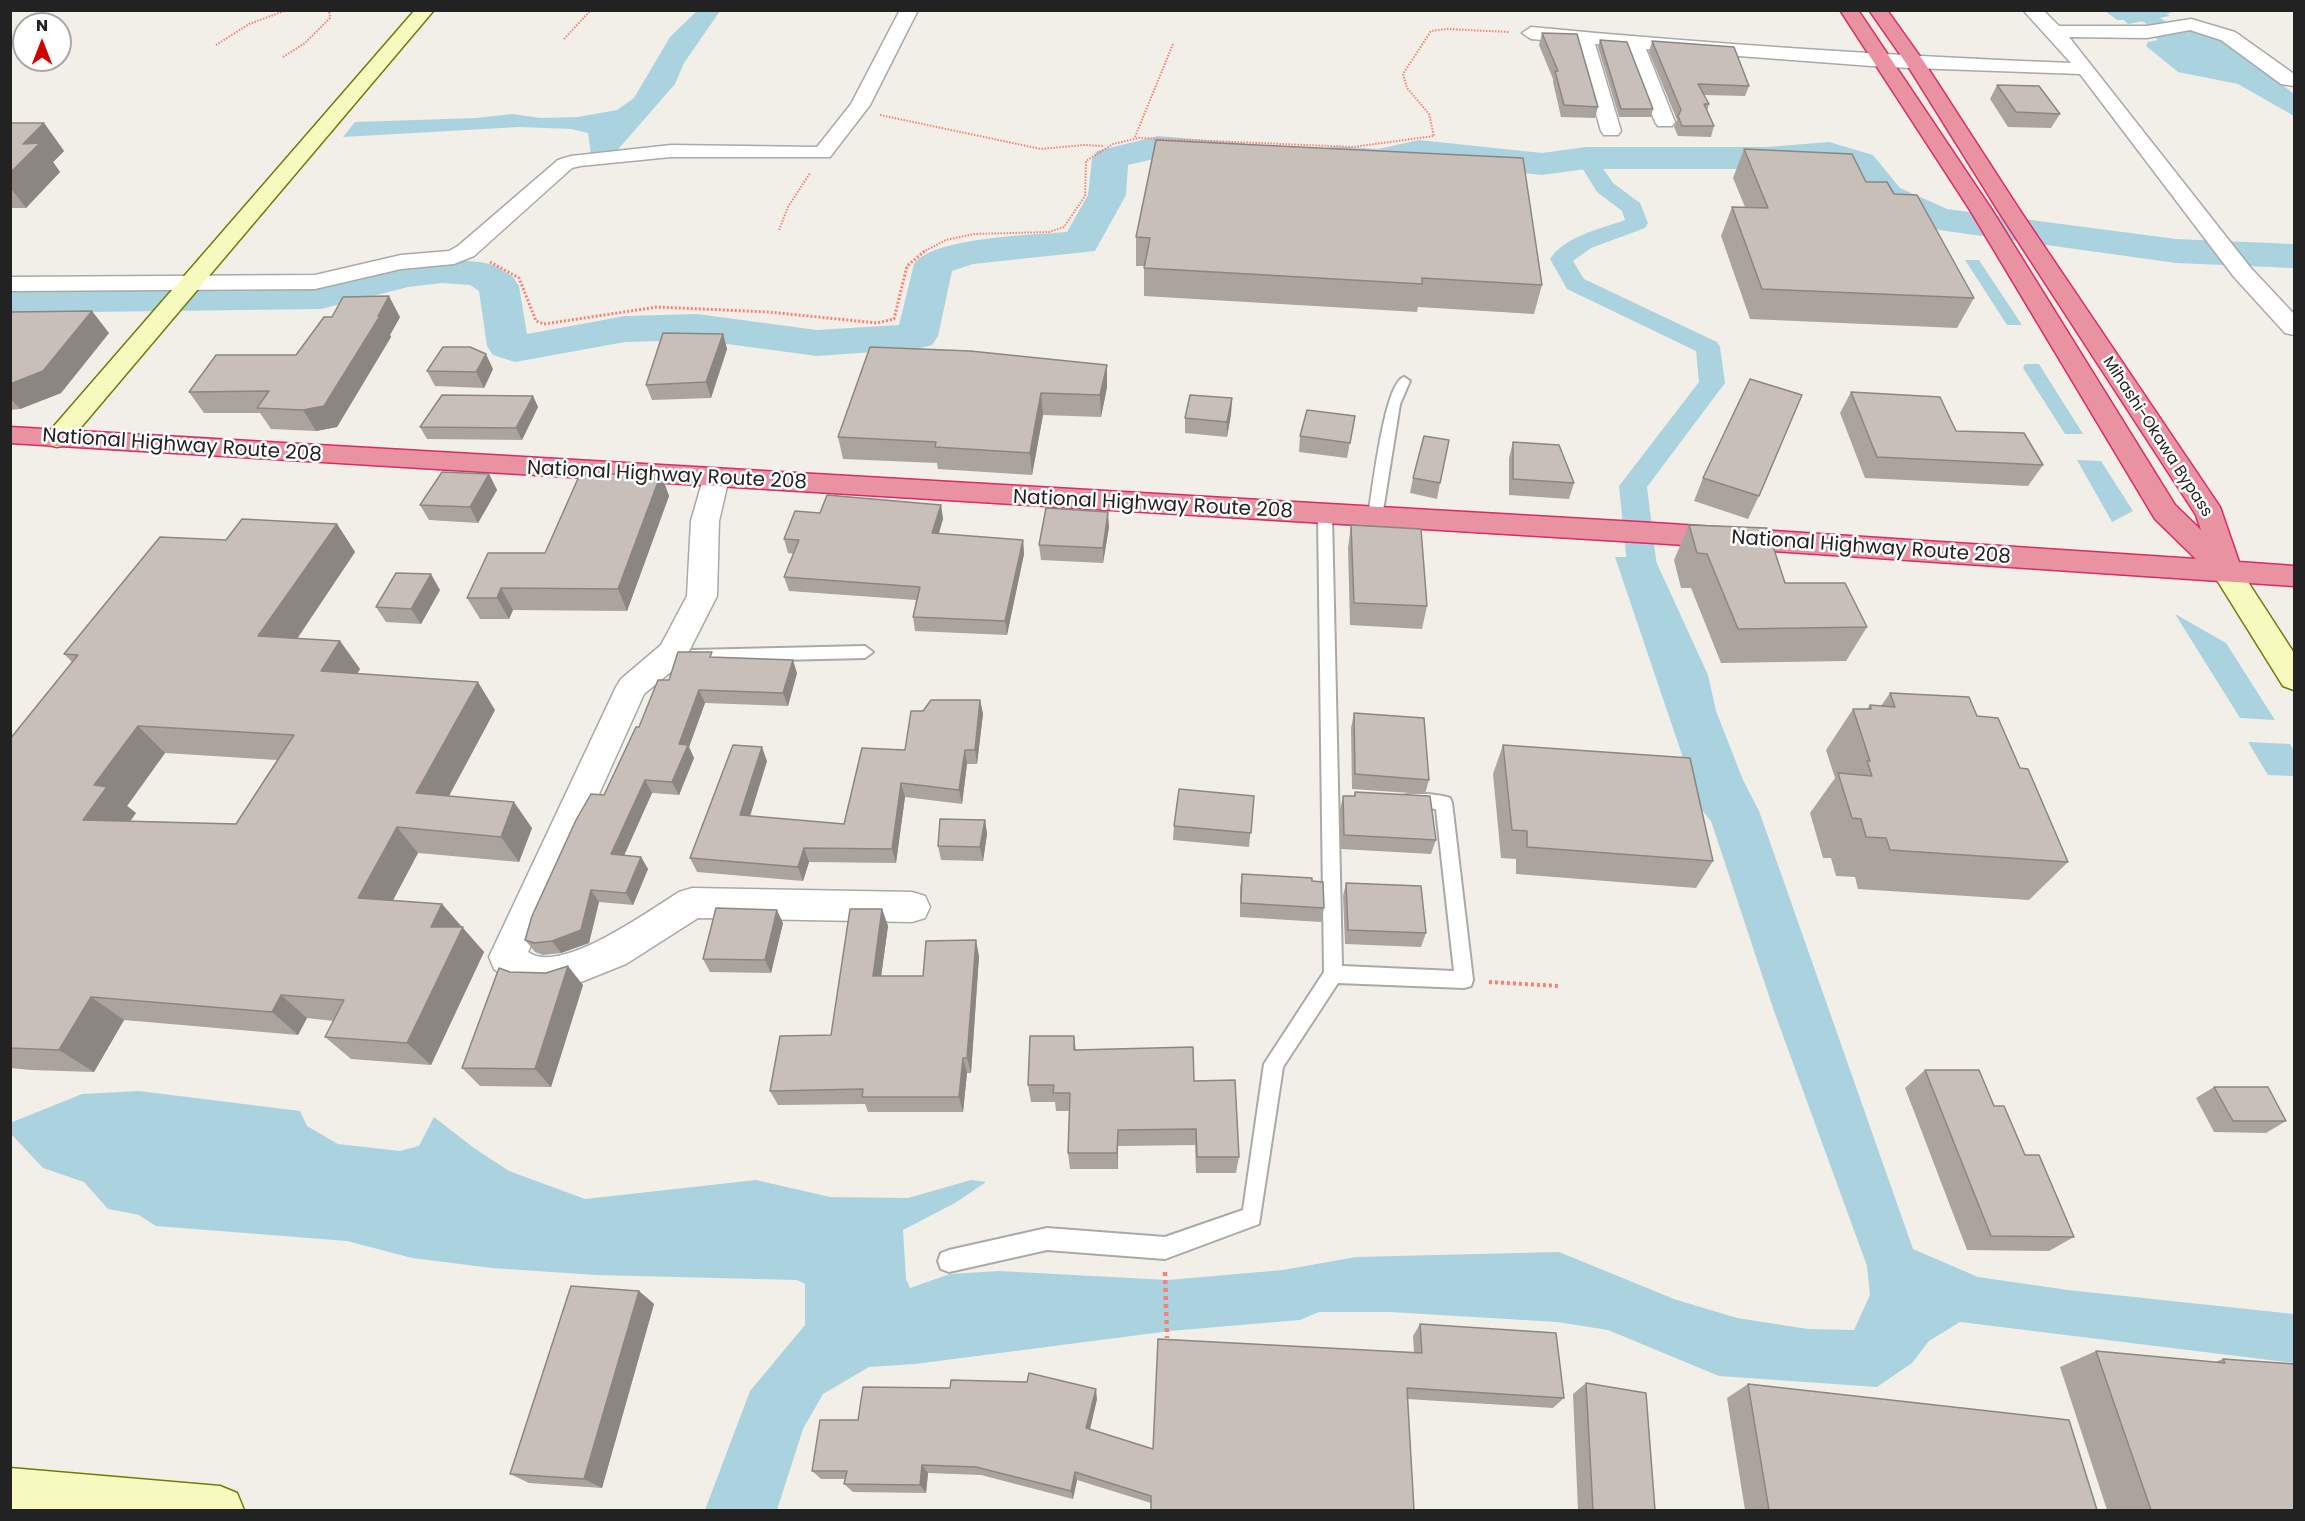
<!DOCTYPE html>
<html>
<head>
<meta charset="utf-8">
<style>
  body { margin:0 }
  #map { position:relative; width:2305px; height:1521px; overflow:hidden; background:#f2efe9; font-family:Poppins,sans-serif }
  canvas { display:block }
  .frame { position:absolute; inset:0; border:12px solid #222; pointer-events:none }
  .north { position:absolute; left:12px; top:12px; width:60px; height:60px; box-sizing:border-box; background:#fff; border:2px solid #a7a7a7; border-radius:50%; rotate:0deg; font-size:16px; font-weight:700; line-height:24px; text-align:center; color:#222 }
  .north::after { content:''; display:block; margin:auto; width:21px; height:27px; background:#d40000; clip-path:polygon(50% 0,100% 100%,50% 72%,0 100%) }
</style>
</head>
<body>
<div id="map">
<canvas width="2305" height="1521"></canvas>
<div class="frame"></div>
<div class="north">N</div>
</div>
<script>
const c = document.querySelector('canvas').getContext('2d');
c.lineJoin = 'round';
function fillPath(path, color) { c.fillStyle = color; c.fill(path, 'evenodd'); }
function trace(path, color, width, dash) { c.strokeStyle = color; c.lineWidth = width; c.lineCap = dash ? 'butt' : 'round'; c.setLineDash(dash || []); c.stroke(path); }
function write(font, color, halo, rows, align = 'center') {
  c.font = font + ' Poppins,sans-serif'; c.lineWidth = 5; c.setLineDash([]); c.textBaseline = 'middle'; c.strokeStyle = halo; c.fillStyle = color; for (const [text, x, y, turn = 0] of rows) {
    c.save(); c.translate(x, y); c.rotate((+turn || 0) * Math.PI / 180); c.textAlign = isNaN(turn) ? turn : align; if (halo) c.strokeText(text, 0, 0); c.fillText(text, 0, 0); c.restore();
  }
}
const water = new Path2D(`
  M2164,10L2171,13L2166,14L2170,16L2128,24L2124,20H2117L2105,11Z
  M697,11H720L684,63L675,84L614,154H591L588,133L571,129L519,127L343,137L355,122L476,118L512,114L541,118L578,117L617,110L634,98L670,37Z
  M2191,28L2220,37L2294,94V116L2238,84L2178,72L2146,46L2148,42L2158,40L2152,35Z
  M1965,260H1979L2022,325H2007Z
  M10,290H151L135,309L11,310Z
  M2025,364H2039L2083,434H2065L2023,368Z
  M2077,460L2101,461L2133,511L2112,522Z
  M1615,557H1654L1708,675L1716,711L1743,780L1759,811L1913,1249L1978,1277L2068,1290L2294,1314V1363L1960,1322L1929,1341L1912,1363L1877,1387L1719,1376L1608,1330L1557,1322L1390,1312H1319L1300,1320L1170,1331L915,1364L869,1367L823,1394L803,1429L777,1510H705L750,1391L805,1325V1284L797,1280L596,1275L492,1268L412,1258L347,1241L156,1226L139,1215L108,1209L84,1182L43,1168L11,1134L10,1123L82,1094L139,1091L300,1111L307,1126L338,1144L400,1151L419,1146L434,1117L474,1148L509,1171L585,1199L756,1180L830,1197L908,1198L971,1180L986,1182L955,1203L903,1230L906,1279L910,1288L950,1274L999,1271L1168,1280L1283,1270L1356,1257L1559,1252L1674,1299L1737,1318L1808,1329L1854,1330L1870,1295L1867,1266L1774,1011L1711,821L1700,808Z
  M2175,614L2226,643L2275,720L2240,718Z
  M2248,742L2290,744L2294,751V776L2268,775Z`);
const canal = new Path2D(`
  M2125,10H2148L2203,46L2201,50H2187Z
  M1586,152L1593,154L1613,183L1640,203L1648,223L1645,228L1591,248L1573,261L1584,279L1717,342L1720,347L1725,383L1647,487L1659,583L1665,599L1661,606L1650,610L1639,606L1629,583L1619,486L1699,382L1696,351L1567,289L1550,259C1565,236 1600,229 1625,220L1622,211L1597,192L1576,158L1579,154Z`);
const river = new Path2D(`
  M1158,136L1244,143L1249,151L1244,159L1231,162L1158,158L1128,165L1126,195L1095,251L973,264L952,271L938,336L932,345L917,349L817,356L697,340L625,342L515,362L493,355L487,346L479,291L470,285L442,283L408,287L321,309L10,313V289L321,285L407,263L442,259L480,262L494,265L513,277L519,286L527,334L625,316L697,314L817,330L899,325L914,264C933,237 1034,235 1067,232L1088,195L1092,159L1097,151Z
  M1419,140L1542,153L1586,147H1767L1829,142L1873,155L1900,188L1947,209L2176,239L2294,244V268L2176,263L1939,230L1874,204L1847,171L1827,164L1767,169H1586L1542,175L1419,162L1378,171L1322,165L1317,157L1322,149L1335,146L1378,149Z`);
const pathFar3 = new Path2D(`
  M564,39L591,10
  M216,45L249,24L287,10
  M283,57L305,43L330,18L329,10
  M880,115L1041,149L1084,145L1104,146
  M1135,137L1173,44
  M779,230L788,207L810,173
  M923,252L946,240L974,234L1049,232L1064,227L1085,196L1086,161L1113,144L1139,138L1353,147L1434,136L1429,114L1407,88L1403,74L1431,31L1447,29L1509,32`);
const pathFar2 = new Path2D(`
  M490,262L519,278L536,321L544,324L657,307L769,312L877,323L894,319L907,266L926,250`);
const pathFar1 = new Path2D(`
  M1489,982L1559,986`);
const path = new Path2D(`
  M1165,1272L1167,1338`);
const lane = new Path2D(`
  M1404,377L1410,381L1400,404L1382,517L1375,522L1368,517C1372,495 1384,382 1404,377Z
  M1325,511L1332,516L1342,966L1454,971L1436,809L1403,806L1401,801L1403,796C1416,792 1437,794 1450,798L1452,803L1473,980L1471,986L1464,988L1338,983L1283,1067L1259,1224L1165,1259L1047,1250L949,1272L941,1269L938,1261L941,1253L949,1250L1047,1228L1165,1237L1243,1210L1264,1064L1324,972L1318,516Z
  M865,646L873,652L865,658L692,662L684,656L692,650Z`);
const street = new Path2D(`
  M900,10H918L870,105L830,157H671L580,166L572,168L474,256L454,264L401,269L315,289L10,291V277L315,275L401,255L449,251L458,246L558,160L571,156L671,145L817,147L851,104Z
  M2023,10H2043L2059,26H2147L2191,19L2235,32L2294,74V86L2281,84L2221,40L2190,30L2147,38L2069,37L2250,267L2294,314V335L2285,333L2234,277L2080,74L1885,67L1646,49L1675,122L1672,126H1658L1655,122L1627,47L1595,44L1621,131L1618,135H1604L1601,131L1576,43L1531,39L1522,33L1531,27C1710,44 1890,56 2071,63Z
  M715,469L725,472L729,478L719,521L717,596L684,661L644,694L528,952C560,976 650,910 679,892L692,888L912,892L925,896L930,907L925,918L912,922L698,918L626,964L561,990L526,989L513,984L494,969L489,957L616,687L621,679L661,645L687,596L691,521L705,472Z`);
const secondary = new Path2D(`
  M415,10H434L66,445L57,447L48,445L44,439L48,433Z
  M2227,562L2237,565L2294,653V690L2283,686L2212,572L2217,565Z
  M10,1468L220,1486L237,1493L244,1510H10Z`);
const highway = new Path2D(`
  M1840,10H1858L1992,210L2175,505L2201,530L2196,515L1999,212L1906,63L1869,10H1887L1924,62L2021,212L2220,507L2239,562L2294,566V586L1654,543L10,443V427L1654,523L2196,559L2155,519L1970,210Z`);
const wall = new Path2D(`
  M1542,33L1598,107L1595,118L1561,117L1553,82V79L1539,45Z
  M1600,40L1653,109L1651,117H1619L1598,47Z
  M1652,41L1749,86L1745,96L1704,95L1709,104L1707,111L1714,126L1711,137L1678,136L1674,127L1677,120L1649,52Z
  M1997,85L2060,114L2051,128L2008,127L1990,99Z
  M10,123H44L64,151L53,162L60,172L26,208H10Z
  M1156,140L1542,285L1534,314L1418,307L1417,312L1144,296V266H1136V237Z
  M1744,149L1866,182L1894,194L1974,298L1957,328L1750,319L1721,236L1732,207H1745L1733,178Z
  M10,312L109,333L61,393L20,409L10,410Z
  M400,317L390,335L391,337L337,427L316,431L271,429L260,413H204L189,392L296,355Z
  M723,334L727,349L711,398L652,400L646,385Z
  M870,347L1107,387L1101,417L1043,415L1032,475L938,469L937,463L843,459L838,437Z
  M493,369L484,388L435,386L427,371Z
  M1851,392L1956,431L2043,465L2028,486L1865,478L1840,413Z
  M533,396L538,407L522,440L427,439L420,427Z
  M1232,398L1231,414L1227,437L1185,433V418Z
  M1355,416L1347,458L1299,452L1300,436Z
  M1513,442L1574,483L1569,499L1509,495V458Z
  M489,474L497,490L478,523L429,520L420,505Z
  M661,474L669,496L627,611L513,610L509,619H480L467,598L545,553Z
  M1413,478L1440,483L1437,499L1410,493Z
  M1703,478L1759,496L1748,519L1694,501Z
  M941,505L943,519L939,534L1023,540L1024,554L1007,635L915,631L913,617L916,600L789,591L784,577L794,554L788,553L784,539L820,513Z
  M337,524L355,552L297,639L340,641L360,669L357,674L495,710L449,796L532,828L519,862L418,853L393,900L462,927L484,952L431,1065L351,1059L325,1037L334,1021L307,1018L298,1035L124,1020L94,1072L31,1070L10,1068V739L72,662L64,654L226,540ZM165,753L277,760L236,824L130,821L136,813L127,806Z
  M1351,525L1427,606L1422,629L1350,625L1348,548Z
  M1689,525L1785,583L1867,627L1846,661L1721,663L1691,588H1681L1674,560Z
  M1109,527L1103,563L1041,560L1039,545Z
  M440,590L421,624L386,622L376,607Z
  M714,657L797,673L788,706L705,703L689,747L694,758L679,795L652,793L624,855L641,857L648,869L633,905L599,902L589,943L561,953L543,955L535,952L525,940L604,795L639,727L669,680Z
  M1890,693L1977,716L2020,768L2068,862L2029,900L1858,889L1855,877L1836,876L1831,858H1823L1810,813L1835,778L1826,750L1853,709H1867L1870,705L1881,706Z
  M980,700L983,714L977,764H967L962,804L905,797L896,863L809,862L803,881L697,872L690,858L767,761L750,816L844,824L905,750L923,711Z
  M1354,713L1429,780L1425,794L1352,789L1351,728Z
  M1503,745L1713,861L1696,888L1516,874V859L1501,858L1493,774Z
  M1355,792L1436,840L1431,854L1341,849L1340,810L1343,796H1354Z
  M1254,796L1249,847L1173,840L1174,826Z
  M985,820L987,834L983,861L941,860L938,846Z
  M1242,874L1312,881L1324,908L1321,922L1240,917V888Z
  M1346,883L1426,933L1421,947L1345,944L1343,896Z
  M882,909L888,926L881,976H923L979,956L971,1073H967L963,1112H868L865,1104L778,1105L770,1091L831,1035Z
  M783,923L771,973L710,972L703,959Z
  M510,972L583,985L551,1087L480,1086L462,1068Z
  M1074,1036L1076,1050L1194,1081L1239,1157L1236,1173H1196L1195,1145L1118,1146V1169H1070L1068,1153L1069,1111H1056L1055,1102H1031L1028,1085Z
  M1925,1070L1994,1106L2025,1155L2074,1237L2049,1251L1967,1250L1905,1088Z
  M2214,1087L2286,1121L2266,1133L2214,1132L2196,1098Z
  M639,1291L654,1304L602,1488L529,1483L510,1474Z
  M1420,1324L1564,1398L1553,1408L1407,1399L1151,1503L1077,1480L1073,1499L981,1475L928,1473L926,1493L853,1492L844,1484L845,1479H821L812,1471L858,1420L1097,1399L1090,1429L1153,1449L1414,1353L1413,1336Z
  M2096,1351L2215,1362L2223,1359L2295,1510H2107L2060,1367Z
  M1586,1383L1655,1510H1578L1573,1394Z
  M1748,1384L2097,1510H1745L1727,1398Z`);
const shadedWall = new Path2D(`
  M44,123L64,151L53,162L60,172L26,208L10,187V173L23,144Z
  M389,296L400,317L390,335L391,337L337,427L316,431L303,410L378,316Z
  M92,311L109,333L61,393L20,409L10,398V384Z
  M723,334L727,349L711,398L706,382Z
  M486,354L493,369L484,388L476,372Z
  M1107,365V387L1101,417L1100,395Z
  M1041,393L1043,415L1032,475L1030,453Z
  M533,396L538,407L522,440L516,428Z
  M1232,398L1231,414L1227,437V422Z
  M489,474L497,490L478,523L470,507Z
  M661,474L669,496L627,611L618,589Z
  M941,505L943,519L934,547L932,533Z
  M1108,512L1109,527L1103,563V548Z
  M337,524L355,552L280,664L258,636Z
  M1023,540L1024,554L1007,635L1005,621Z
  M431,574L440,590L421,624L411,609Z
  M501,588L513,610L509,619L497,598Z
  M340,641L360,669L342,699L321,671Z
  M793,660L797,673L788,706L783,693Z
  M478,682L495,710L436,820L416,793Z
  M699,690L705,703L689,747L694,758L679,795L672,782L679,744Z
  M980,700L983,714L977,764L975,750Z
  M138,726L165,753L127,806L136,813L113,846L83,820L94,785Z
  M762,747L767,761L746,829L740,815Z
  M965,750L967,764L962,804L959,790Z
  M645,780L652,793L619,867L611,854Z
  M901,783L905,797L896,863L892,849Z
  M514,802L532,828L519,862L501,837Z
  M985,820L987,834L983,861L980,847Z
  M397,827L418,853L381,923L358,898Z
  M804,848L809,862L803,881L798,867Z
  M641,857L648,869L633,905L626,893Z
  M591,890L599,902L589,943L561,953L552,941Z
  M442,904L484,952L431,1065L407,1043L431,927Z
  M882,909L888,926L879,992L873,976Z
  M777,910L783,923L771,973L765,960Z
  M976,940L979,956L971,1073L967,1058Z
  M568,966L583,985L551,1087L535,1069Z
  M281,995L307,1018L298,1035L272,1012Z
  M91,997L124,1020L94,1072L59,1050Z
  M963,1058L967,1073L963,1112L959,1097Z
  M1118,1130V1169L1117,1153Z
  M639,1291L654,1304L602,1488L584,1479Z
  M1096,1389L1097,1399L1088,1437L1086,1428Z
  M922,1465L928,1473L926,1493L920,1485Z
  M1075,1472L1077,1480L1073,1499L1071,1491Z`);
const building = new Path2D(`
  M1542,33L1577,34L1598,107L1564,105L1555,71H1558Z
  M1600,40L1627,42L1653,109H1621Z
  M1652,41L1734,47L1749,86L1698,84L1709,104H1704L1714,126H1682L1678,116L1681,110Z
  M1997,85L2039,86L2060,114L2016,112Z
  M10,123H44L23,144L40,143L10,173Z
  M1156,140L1523,158L1542,285L1422,278V284L1144,268L1150,238L1136,237Z
  M1744,149L1852,154L1866,182H1887L1894,194L1917,195L1974,298L1762,289L1732,207L1768,208Z
  M389,296L378,316H380L324,406L303,410L257,408L269,391L189,392L216,355H296L324,317H332L343,297Z
  M92,311L43,371L10,384V312Z
  M663,333L723,334L706,382L646,385Z
  M443,347H470L486,354L476,372L427,371Z
  M870,347L970,351L1107,365L1100,395L1041,393L1030,453L935,447L936,442L838,437Z
  M1750,379L1802,395L1759,496L1703,478Z
  M1851,392L1940,397L1956,431L2024,433L2043,465L1877,457Z
  M442,395L533,396L516,428L420,427Z
  M1190,395L1232,398L1227,422L1185,418Z
  M1307,410L1355,416L1350,443L1300,436Z
  M1424,436L1449,440L1440,483L1413,478Z
  M1513,442L1559,445L1574,483L1513,479Z
  M442,472L489,474L470,507L420,505Z
  M580,474H661L618,589L501,588L497,598H467L488,553H545Z
  M827,495L941,505L932,533L1023,540L1005,621L913,617L920,587L784,577L799,540L784,539L795,511L820,513Z
  M1046,508L1108,512L1103,548L1039,545Z
  M242,519L337,524L258,636L340,641L321,671L478,682L416,793L514,802L501,837L397,827L358,898L442,904L431,927H463L407,1043L325,1037L344,1000L281,995L272,1012L91,997L59,1050L10,1048V739L78,655L64,654L160,537L226,540ZM138,726L294,735L236,824L83,820L107,787L94,785Z
  M1351,525L1421,529L1427,606L1354,603Z
  M1689,525L1767,528L1785,583H1845L1867,627L1738,629L1707,554L1697,553Z
  M396,573L431,574L411,609L376,607Z
  M678,652H712L710,657L793,660L783,693L699,690L679,744L688,745L672,782L645,780L611,854L641,857L626,893L591,890L581,930L552,941L534,943L525,940L532,916L576,820L591,794L604,795L636,727H639L658,680H669Z
  M1890,693L1969,697L1977,716L1998,718L2020,768L2028,769L2068,862L1890,850L1886,838L1866,837L1861,819L1852,818L1838,773L1872,776L1867,761H1870L1853,709H1871L1870,705L1895,707Z
  M931,700H980L975,750H965L959,790L901,783L892,849L804,848L798,867L690,858L733,745L762,747L740,815L844,824L862,748L905,750L911,711H923Z
  M1354,713L1424,718L1429,780L1355,774Z
  M1503,745L1690,758L1713,861L1527,847V831L1512,830Z
  M1179,789L1254,796L1251,833L1174,826Z
  M1355,792L1430,796L1436,840L1344,835L1343,796H1355Z
  M940,819L985,820L980,847L938,846Z
  M1242,874L1312,878V881L1323,882L1324,908L1241,903Z
  M1346,883L1421,886L1426,933L1348,930Z
  M716,908L777,910L765,960L703,959Z
  M850,909H882L873,976H923L926,941L976,940L967,1058H963L959,1097H862L863,1089L770,1091L780,1036L831,1035Z
  M568,966L535,1069L462,1068L499,968L510,972L546,973Z
  M1030,1036H1074V1050L1193,1047L1194,1081L1235,1080L1239,1157H1197L1196,1129L1118,1130L1117,1153H1068L1070,1093H1053L1054,1085H1028Z
  M1925,1070H1979L1994,1106H2004L2025,1155H2039L2074,1237L1991,1236Z
  M2214,1087H2268L2286,1121H2233Z
  M571,1286L639,1291L584,1479L510,1474Z
  M1420,1324L1556,1333L1564,1398L1407,1388L1414,1510H1151V1496L1075,1472L1071,1491L976,1467L922,1465L920,1485L844,1484L847,1471H812L820,1420H858L863,1387L950,1388L951,1380L1027,1382L1029,1373L1096,1389L1086,1428L1153,1449L1158,1339L1422,1353Z
  M2096,1351L2225,1363L2223,1359L2295,1364V1510H2151Z
  M1586,1383L1646,1393L1655,1510H1593Z
  M1748,1384L2069,1420L2097,1510H1769Z`);
const farStreetnames = [
  ["Mihashi-Okawa Bypass",2157,437,57]
];
const streetNames = [
  ["National Highway Route 208",182,446,4],
  ["National Highway Route 208",667,476,3],
  ["National Highway Route 208",1153,505,3],
  ["National Highway Route 208",1871,548,4]
];
fillPath(water, '#aad3df');
fillPath(canal, '#aad3df');
fillPath(river, '#aad3df');
trace(lane, '#a9a9a9', 4);
trace(street, '#a9a9a9', 3);
trace(secondary, '#707d05', 3);
trace(highway, '#dc2a67', 3);
trace(pathFar3, '#fa8072', 2, [1.5, 1.5]);
trace(pathFar2, '#fa8072', 3, [2, 2]);
trace(pathFar1, '#fa8072', 4, [3, 3]);
trace(path, '#fa8072', 4.5, [4, 4]);
fillPath(lane, '#fff');
fillPath(street, '#fff');
fillPath(secondary, '#f7fabf');
fillPath(highway, '#e892a2');
fillPath(wall, '#aba49e');
fillPath(shadedWall, '#8b8681');
fillPath(building, '#c7bfb8');
trace(building, '#8b8681', 1.5);
write('16px', '#222', '#fff', farStreetnames);
write('20px', '#222', '#fff', streetNames);
</script>
</body>
</html>
